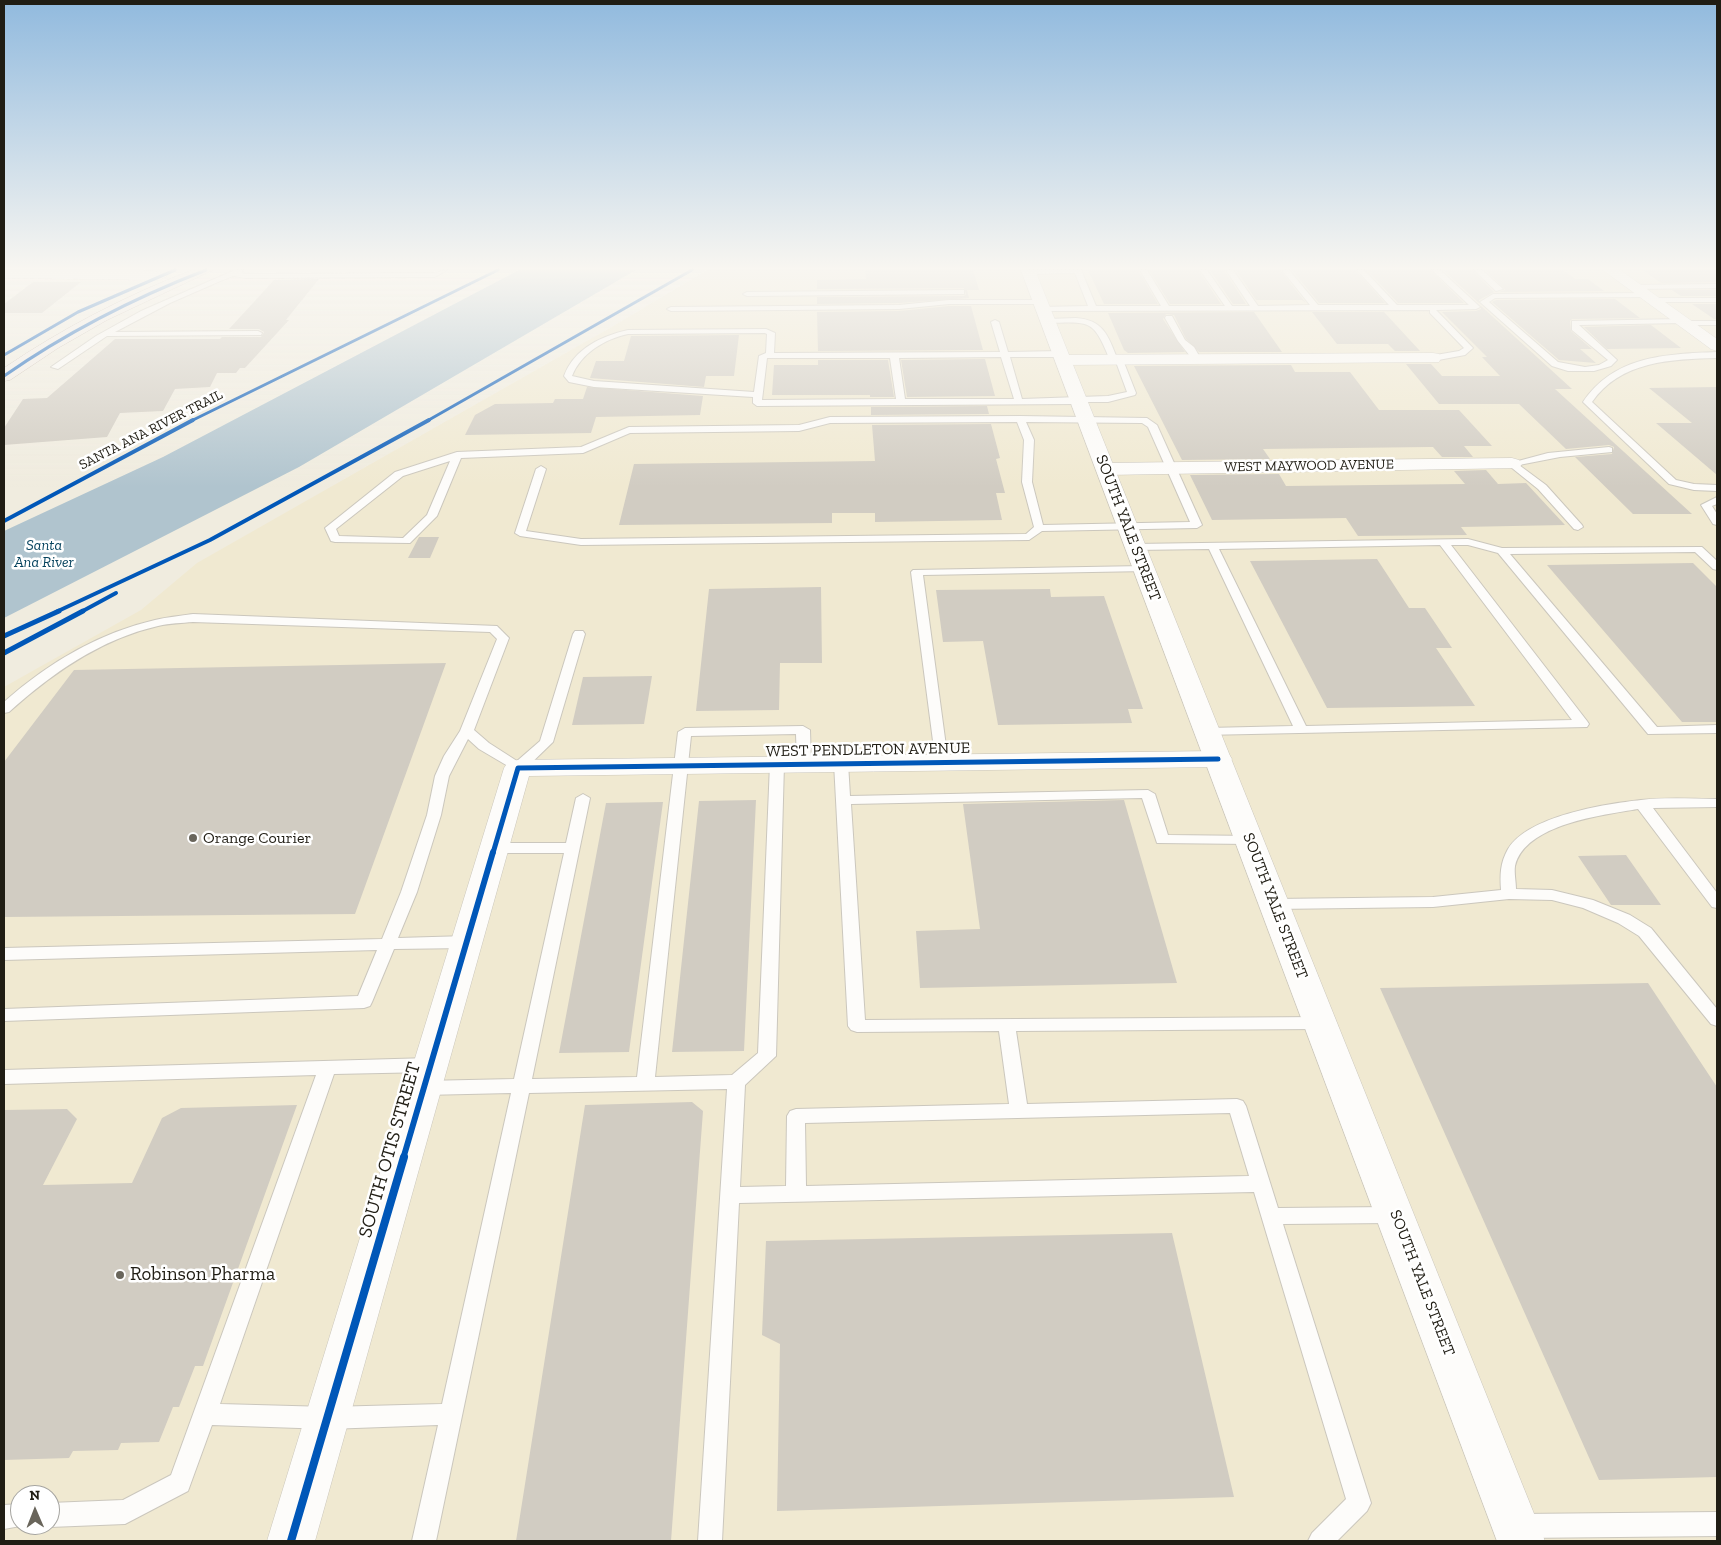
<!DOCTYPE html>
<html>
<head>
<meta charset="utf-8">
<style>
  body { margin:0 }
  #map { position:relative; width:1721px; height:1545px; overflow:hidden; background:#f0ecdf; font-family:"Zilla Slab",serif }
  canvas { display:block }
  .frame { position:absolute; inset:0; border:5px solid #201d14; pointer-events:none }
  .north { position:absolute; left:10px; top:1485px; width:50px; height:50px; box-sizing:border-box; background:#fff; border:1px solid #a6a5a1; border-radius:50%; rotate:359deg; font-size:14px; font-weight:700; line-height:20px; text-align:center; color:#201d14 }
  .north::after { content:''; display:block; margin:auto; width:18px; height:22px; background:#69655b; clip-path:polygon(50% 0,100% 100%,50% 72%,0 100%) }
</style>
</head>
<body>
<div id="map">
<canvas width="1721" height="1545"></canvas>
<div class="frame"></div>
<div class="north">N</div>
</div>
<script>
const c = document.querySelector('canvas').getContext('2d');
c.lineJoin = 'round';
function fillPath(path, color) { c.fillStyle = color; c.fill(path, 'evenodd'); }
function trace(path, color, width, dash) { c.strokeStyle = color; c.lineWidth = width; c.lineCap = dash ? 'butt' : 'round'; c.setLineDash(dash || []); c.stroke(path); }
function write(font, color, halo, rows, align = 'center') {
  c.font = font + ' "Zilla Slab",serif'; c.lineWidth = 5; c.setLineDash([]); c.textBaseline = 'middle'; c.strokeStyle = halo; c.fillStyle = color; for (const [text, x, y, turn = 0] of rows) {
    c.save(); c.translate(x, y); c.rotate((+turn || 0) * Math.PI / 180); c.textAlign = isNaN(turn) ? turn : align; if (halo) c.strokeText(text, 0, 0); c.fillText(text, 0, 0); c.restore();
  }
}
const built = new Path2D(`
  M707,270H1717V1541H4V687L141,610L197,563L615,325ZM20,1495H50V1525H20Z`);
const water = new Path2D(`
  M519,270H636L299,467L4,618V531L163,457Z`);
const building = new Path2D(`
  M865,270H973L979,290H967L969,298L899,303L817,304V297L964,296L966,294L964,288L817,289V280L866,279Z
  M1088,270H1138L1158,304H1104Z
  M1149,270H1198L1221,304H1170Z
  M1210,270H1224L1246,304H1233Z
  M1236,270H1280L1306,303L1302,300H1256Z
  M1292,270H1355L1385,303H1319Z
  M1367,270H1430L1464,303H1398Z
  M1443,270H1472L1494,292L1479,300V303Z
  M1485,270H1563L1575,279H1588L1604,291L1499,292L1505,290L1504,288Z
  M1643,270H1717V282L1661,283Z
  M319,279L286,320H289L245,368H240L236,373H217L210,387L175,389L163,411L120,413L107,437L4,445V428L23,399L47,398L115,339H220L222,337H261L264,332L259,329H229L274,280Z
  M33,282H81L42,313H4V304Z
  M1672,290H1717V296H1681Z
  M1615,299L1640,318L1572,319L1570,321L1571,331L1592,349H1580L1596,363L1559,360L1492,302L1496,300Z
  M1692,304H1717V319H1714Z
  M949,306H971L983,350L818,351L817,312L899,311Z
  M1481,306L1572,389H1555L1692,514H1633L1575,457L1612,454L1614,447L1609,445L1566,449L1519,404H1439L1406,364H1431L1442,376H1500L1482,357H1487L1442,312L1476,311L1481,309Z
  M1254,312L1282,352H1199L1186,339L1174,315L1166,314L1163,319L1185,352L1128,353L1124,350L1108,313Z
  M1312,312H1384L1420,351H1395L1388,344H1337Z
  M1651,325L1681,348L1607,349L1584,327Z
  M739,335L734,376H706L704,387L590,378L596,361H624L631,336Z
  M985,359L995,396L907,397L901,360Z
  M818,360H888L894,397H870V395H772L774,365H818Z
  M1291,365L1295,372H1350L1379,410H1459L1492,446H1464L1473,457H1442L1433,447H1429L1263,449L1270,459L1182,460L1134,366Z
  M587,387L703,396L700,415L596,417L591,433L465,435L475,415L495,404L553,403L555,399H583Z
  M1717,387V475L1656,423H1692L1649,388Z
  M987,406L989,414L871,415V407Z
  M991,424L1000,458L996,459L1005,493H996L1002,520L875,522V513H832V523L619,525L634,464L875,461L872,425Z
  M1486,470L1498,484L1526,483L1565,525L1461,527L1467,535L1358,536L1346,518L1212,520L1190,475L1279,474L1286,486L1465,484L1454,471Z
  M419,537H439L430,558H408Z
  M1377,559L1409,608H1425L1452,648H1436L1475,706L1327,708L1250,561Z
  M1693,563L1717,587V722H1682L1547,565Z
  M821,587L822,663H780L779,710L696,711L709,589Z
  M1050,589L1051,597L1104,596L1143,709H1128L1132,723L998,725L983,641L943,642L936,590Z
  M446,663L355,914L4,917V762L74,670Z
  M652,676L644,724L572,725L583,677Z
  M756,800L744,1051L672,1052L699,801Z
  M1124,800L1177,983L920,988L916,931L980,929L963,804Z
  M663,802L629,1052L559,1053L606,803Z
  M1626,855L1661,905H1611L1578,856Z
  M1648,983L1717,1087V1477L1599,1480L1380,988Z
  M692,1102L703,1111L671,1541H516L585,1105Z
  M297,1105L203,1366H195L179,1407H173L159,1442L121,1443L118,1450L73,1451L69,1458L4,1460V1110L67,1109L77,1119L43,1185L132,1183L162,1118L181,1108Z
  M1172,1233L1234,1497L777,1511L780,1344L762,1335L766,1241Z`);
const service = new Path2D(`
  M235,270H243L241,273L245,274L434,273L447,270L435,277L245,278L233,276L218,282L170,303L115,332L258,331L262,333L261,335L107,336L58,369L51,367L96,336L141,311Z
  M1027,270H1081L1096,306H1161L1140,270H1147L1169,306H1225L1200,270H1207L1232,306H1250L1226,270H1233L1258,306L1310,305L1282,270H1289L1318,305H1389L1357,270H1364L1397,305H1469L1432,270H1440L1480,307L1476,309L1436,310L1473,348L1465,355L1433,361L1430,360V356L1459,351L1464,348L1430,313V310L1043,311H1040V307L1088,306L1075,273L1029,274L1025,272Z
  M1474,270H1482L1503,289L1496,291Z
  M1717,284V288L1634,289L1630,287L1634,285Z
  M961,290H964V294L747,296L743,294L747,292Z
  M1647,293V297H1644L1495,298L1489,302L1558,362L1585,367L1599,365L1608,360L1572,330V321L1682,319L1686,321H1717V325H1685L1681,323L1579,325L1617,360L1611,366L1594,371H1568L1552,366L1480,302L1493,294Z
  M1653,298H1717V302H1650L1649,300Z
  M949,300H1040L1044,302L1040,304H949L899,309L671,311L667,309L671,307L899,305Z
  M1166,316H1172L1185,340L1194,347L1201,359L1200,361H1194L1178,341L1165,318Z
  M1076,318C1103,320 1108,335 1117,358L1123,360L1136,393L1135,395L1108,402H1083L1079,404L757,406L753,403V397L594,387L569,382L564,376C574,349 601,336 628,330L766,329L775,333L774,353L1000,352L991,322L995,320L999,322L1008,352L1061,351L1065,354L1061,357H1010L1022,399L1108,396L1127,392L1116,362L1110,360C1093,319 1091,322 1048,323L1044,321L1048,319ZM628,334L765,333L767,334L766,353L759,356L754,392L594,381L572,376C581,353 605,339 628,334ZM1001,357L1014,399H905L899,358ZM767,358H890L896,399L762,400Z
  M1717,352V358C1672,359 1620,361 1592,402L1676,480L1694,484L1717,485V491L1694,490L1669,484L1583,402C1614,356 1665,354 1717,352Z
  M1020,416L1147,418L1157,425L1202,525L1197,528L1042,531L1029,540L581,545L520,536L515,533L536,469L541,466L546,469L526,531L581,539L1026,534L1034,527L1022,482L1024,440L1017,422L830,423L799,431L630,433L583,453L461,458L437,516L410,543L335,542L331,541L325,528L395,472L457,452L581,447L629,427L799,425L830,417ZM1026,422L1142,423L1148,427L1190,522L1043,525L1032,482L1034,440ZM450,461L427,515L403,538L339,536L336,529L403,476Z
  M1609,447L1612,448V452L1560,457L1519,465L1546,485L1582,525L1583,527L1578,530L1574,529L1538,489L1507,464L1548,453Z
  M1717,497V504L1712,506L1717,514V525L1713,524L1701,505Z
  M1468,539L1502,548L1702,547L1717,561V570L1713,569L1695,552L1510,554L1657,727L1717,725V733L1648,734L1498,553L1468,545H1451L1587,721L1589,724L1587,727L1203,735L1201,732L1203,729L1208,728L1293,726L1209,549L1135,550L1130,547L1135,544ZM1440,545L1572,720L1306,726L1219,549Z
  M1144,566L1148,567V571L923,575L948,761L946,764H936L911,572L913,570Z
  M193,614L497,626L509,638L474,730L489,743L517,761L540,741L573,634L575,631H583L585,634L553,742L523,771L518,772L479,749L468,739L449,776L441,815L417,892L398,938L467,936L473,938L475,942L473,946L467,948L394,949L372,1002L370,1006L364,1008L4,1021V1009L358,996L377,950L4,960V948L382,939L401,892L427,815L435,776L444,756L460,731L497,639L490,632L193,622C182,623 170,623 158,626C101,639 52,673 9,712L4,713V702C47,664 98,633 155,620C167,617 180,616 193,614Z
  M803,726L810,730L811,764L804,768L797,764L796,734L691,736L655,1077L732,1075L758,1053L770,764L772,761L777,760L784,764L776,1056L745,1085L740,1187L786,1186L787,1116L790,1111L796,1109L1009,1104L999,1031L857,1032L851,1030L848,1026L834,763L836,760L841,759L848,763L850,796L1148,790L1155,794L1168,835L1254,836L1256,839L1249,844L1157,843L1142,798L851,804L865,1020L1320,1017L1326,1019L1328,1023L1326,1027L1320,1029L1016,1031L1027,1104L1237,1099L1243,1101L1246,1106L1278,1208L1392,1207L1399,1209L1402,1215L1399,1221L1392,1223L1283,1224L1371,1503L1367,1511L1337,1541H1308L1312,1533L1346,1499L1254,1192L739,1203L722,1541H698L727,1089L529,1093L436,1541H412L438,1425L328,1429L212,1425L188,1491L125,1524L50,1527L46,1525H50V1503L123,1500L171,1475L316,1075L4,1084V1070L430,1058L436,1060L439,1065L436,1070L430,1072L334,1074L220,1404L328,1407L442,1404L511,1093L424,1095L418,1093L415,1088L418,1083L424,1081L514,1079L564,853H495L488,848L495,843H566L576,798L583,794L590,798L532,1079L637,1077L678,732L685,728ZM1230,1113L1249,1176L806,1186L805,1123Z
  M1717,799V807L1653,808L1717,893V908L1712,907L1638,809C1603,815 1525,824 1515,866C1514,873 1516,882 1516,889L1552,890L1593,900L1630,915L1651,928L1717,1009V1026L1711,1024L1639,936L1618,923L1583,908L1552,900L1509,899L1433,907L1275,909L1270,908L1267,904L1270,900L1275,899L1433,897L1501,890C1500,875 1500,863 1508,849C1528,816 1604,804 1641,800C1666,797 1692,799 1717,799Z
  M20,1504V1525H26L4,1529V1505Z
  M1717,1512V1536L1521,1538L1513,1534L1509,1526L1513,1518L1521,1514Z`);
const minor = new Path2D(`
  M4,270H142L160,272L167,276L160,280L4,278Z
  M1603,270H1620L1717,339V351L1711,349Z
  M1433,353L1439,354L1441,358L1439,362L1063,365L1057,364L1055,360L1057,356L1063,355Z
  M1512,458L1519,460L1522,464L1519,468L1106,475L1099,473L1096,469L1099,465L1106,463Z
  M1218,751L1228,753L1232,759L1228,765L1218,767L529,776L315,1541H267L504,768L508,762L518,760Z`);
const tertiary = new Path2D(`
  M1021,270H1035L1545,1541H1497Z`);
const primary = new Path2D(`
  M192,270H213L107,320L58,348L10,380L4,381V368C63,328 125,296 192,270Z`);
const cyclewayFar4 = new Path2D(`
  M4,355L78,312L175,270
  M4,376C67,332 134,298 206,270
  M191,421L498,270
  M427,421L692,270`);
const cyclewayFar3 = new Path2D(`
  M4,521L193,420
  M56,612L210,540L429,420
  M81,612L116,593`);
const cyclewayFar2 = new Path2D(`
  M4,636L59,611
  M4,653L83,611
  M493,853L518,768L1218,759`);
const cyclewayFar1 = new Path2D(`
  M403,1159L493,852`);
const cycleway = new Path2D(`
  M291,1541L404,1157`);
const markers = [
  [193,838,5,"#69655b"],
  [120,1275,5,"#69655b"]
];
const farStreetnames = [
  ["SANTA ANA RIVER TRAIL",151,430,-27],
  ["WEST MAYWOOD AVENUE",1309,466,-1]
];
const farWaternames = [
  ["Santa",44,546],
  ["Ana River",44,563]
];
const streetNames = [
  ["SOUTH YALE STREET",1128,528,69],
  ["WEST PENDLETON AVENUE",868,750,-1],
  ["SOUTH YALE STREET",1275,906,69],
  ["SOUTH YALE STREET",1422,1283,69]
];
const poiNames = [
  ["Orange Courier",203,838]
];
const nearStreetnames = [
  ["SOUTH OTIS STREET",390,1150,-74]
];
const nearPoinames = [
  ["Robinson Pharma",130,1275]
];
fillPath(built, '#f0e9d1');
fillPath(water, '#b0c4ce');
fillPath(building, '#d1ccc2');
trace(service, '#cbc7bd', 2);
trace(minor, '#cbc7bd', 1);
trace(tertiary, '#cbc7bd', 1);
trace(primary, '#bcafa2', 1);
fillPath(service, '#fdfcfa');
fillPath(minor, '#fdfcfa');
fillPath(tertiary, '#fdfcfa');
fillPath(primary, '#f3ede7');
trace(cyclewayFar4, '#0057b8', 3);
trace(cyclewayFar3, '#0057b8', 4);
trace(cyclewayFar2, '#0057b8', 5);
trace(cyclewayFar1, '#0057b8', 6);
trace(cycleway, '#0057b8', 8);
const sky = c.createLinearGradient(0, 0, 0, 487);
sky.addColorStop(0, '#91bade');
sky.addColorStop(0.55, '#f8f6f1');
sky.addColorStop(1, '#f8f6f100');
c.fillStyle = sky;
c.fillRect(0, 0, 1721, 487);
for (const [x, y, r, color] of markers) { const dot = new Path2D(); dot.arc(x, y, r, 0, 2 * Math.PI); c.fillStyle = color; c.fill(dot); trace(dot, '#fff', 2); }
write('14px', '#201d14', '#fff', farStreetnames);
write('italic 15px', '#06435e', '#fff', farWaternames);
write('16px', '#201d14', '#fff', streetNames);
write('16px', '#201d14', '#fff', poiNames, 'left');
write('19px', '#201d14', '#fff', nearStreetnames);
write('19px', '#201d14', '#fff', nearPoinames, 'left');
</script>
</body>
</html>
